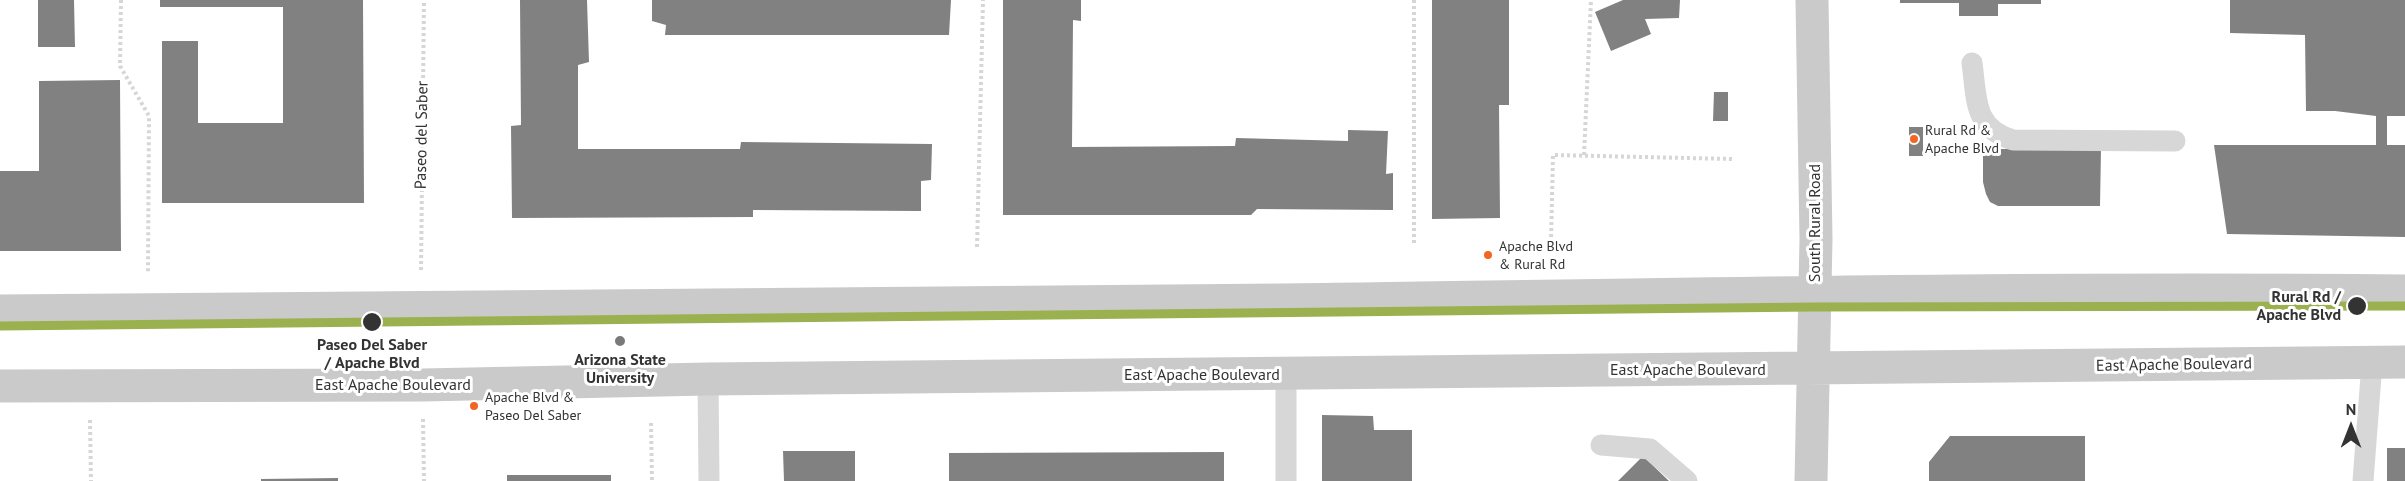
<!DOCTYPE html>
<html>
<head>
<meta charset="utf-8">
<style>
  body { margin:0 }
  #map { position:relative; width:2405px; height:481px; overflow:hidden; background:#fff; font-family:"PT Sans",sans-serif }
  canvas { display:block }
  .north { position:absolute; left:2321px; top:397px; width:60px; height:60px; -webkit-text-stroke:4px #fff; paint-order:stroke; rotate:0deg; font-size:16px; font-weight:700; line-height:24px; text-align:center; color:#333 }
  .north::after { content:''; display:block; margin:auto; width:21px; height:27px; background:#333; clip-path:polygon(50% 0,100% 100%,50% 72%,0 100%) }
</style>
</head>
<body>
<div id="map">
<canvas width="2405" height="481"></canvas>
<div class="north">N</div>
</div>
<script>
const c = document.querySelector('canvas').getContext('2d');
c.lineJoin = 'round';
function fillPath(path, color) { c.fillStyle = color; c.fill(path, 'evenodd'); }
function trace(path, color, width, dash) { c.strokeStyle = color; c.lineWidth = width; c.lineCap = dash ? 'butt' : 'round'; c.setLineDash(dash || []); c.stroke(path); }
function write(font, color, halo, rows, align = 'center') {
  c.font = font + ' "PT Sans",sans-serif'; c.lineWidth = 6; c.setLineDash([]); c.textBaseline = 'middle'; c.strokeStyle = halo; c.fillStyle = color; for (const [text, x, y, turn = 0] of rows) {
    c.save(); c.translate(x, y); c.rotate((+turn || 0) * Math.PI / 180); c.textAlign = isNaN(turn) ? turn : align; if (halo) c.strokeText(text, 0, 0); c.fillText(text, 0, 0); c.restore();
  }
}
const building = new Path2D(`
  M38,0H74L75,47H38Z
  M160,0H363L364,203H162V41H198V123H283V7H160Z
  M520,0H587L589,62L578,65V149H740L741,142L932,144L931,180L921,181V211L753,210V217L512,218L511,126L521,125Z
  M652,0H951L949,35H665L666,25L652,21Z
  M1003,0H1081V21L1073,20L1072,147L1235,146L1236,138L1348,141V130L1388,131L1386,174L1393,173V210L1257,209L1251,215H1003Z
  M1432,0H1509V105H1499L1500,218L1432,219Z
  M1623,0H1680L1679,18L1645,19L1651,34L1611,51L1595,12Z
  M1900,0H2041V4H1998V16H1959V3H1900Z
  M2230,0H2405V116H2387V145H2405V237L2227,234L2214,145H2376V116L2335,111H2306L2305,35L2230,33Z
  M120,80L121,251H0V171H39V81Z
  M1714,92H1728V121H1713Z
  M1909,127H1923V156H1909Z
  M1983,149H2101L2100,206H1998L1990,202L1986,194L1983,182Z
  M1322,415L1373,416L1374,430H1412V481H1322Z
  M1950,436H2085V481H1929V462Z
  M2387,448H2405V481H2387Z
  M783,451H855V481H784Z
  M1224,452V481H949V453Z
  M1643,456L1669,481H1618Z
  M507,475H611V481H507Z
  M338,478V481H261V479Z`);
const path = new Path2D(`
  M121,0L120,66L149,116L148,272
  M1414,0V243
  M1584,155L1591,0
  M1551,243L1553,155L1732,159
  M977,247L983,0
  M421,270L424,0
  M423,419L424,481
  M90,420L91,481
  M651,423L652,481`);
const lane = new Path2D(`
  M1972,63C1977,99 1973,128 2013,140L2175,141
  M1286,374V481
  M708,379L709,481
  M1601,445L1650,449L1687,481
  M2363,481L2372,363`);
const primary = new Path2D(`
  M0,311C427,307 854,305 1281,300C1656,295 2030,287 2405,291
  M0,386L423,385L708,379L2405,362
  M1811,481L1816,239L1812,0`);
const tram1 = new Path2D(`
  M0,326L1814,307L2405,306`);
const markers = [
  [1914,139,5,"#f26522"],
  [1488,255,5,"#f26522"],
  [2357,306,10,"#333"],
  [372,322,10,"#333"],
  [620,341,6,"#7a7a7a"],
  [474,406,5,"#f26522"]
];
const busNames = [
  ["Rural Rd &",1925,131],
  ["Apache Blvd",1925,149],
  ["Apache Blvd",1499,247],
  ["& Rural Rd",1499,265],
  ["Apache Blvd &",485,398],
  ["Paseo Del Saber",485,416]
];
const streetNames = [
  ["Paseo del Saber",422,135,-89],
  ["South Rural Road",1815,223,-90],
  ["East Apache Boulevard",2174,365,-1],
  ["East Apache Boulevard",1688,370],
  ["East Apache Boulevard",1202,375],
  ["East Apache Boulevard",393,385]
];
const stopNames = [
  ["Rural Rd /",2341,297],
  ["Apache Blvd",2341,315],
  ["Paseo Del Saber",372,345,"center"],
  ["/ Apache Blvd",372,363,"center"]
];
const poiNames = [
  ["Arizona State",620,360],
  ["University",620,378]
];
fillPath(building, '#818181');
trace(path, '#d6d6d6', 4, [3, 3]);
trace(lane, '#d7d7d7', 21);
trace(primary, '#cacaca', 33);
trace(tram1, '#9bb14f', 9);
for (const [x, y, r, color] of markers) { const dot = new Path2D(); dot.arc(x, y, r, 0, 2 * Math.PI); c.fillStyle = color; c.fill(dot); trace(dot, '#fff', 2); }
write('14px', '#333', '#fff', busNames, 'left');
write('16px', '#333', '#fff', streetNames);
write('bold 16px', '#333', '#fff', stopNames, 'right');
write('bold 16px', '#333', '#fff', poiNames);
</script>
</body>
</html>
